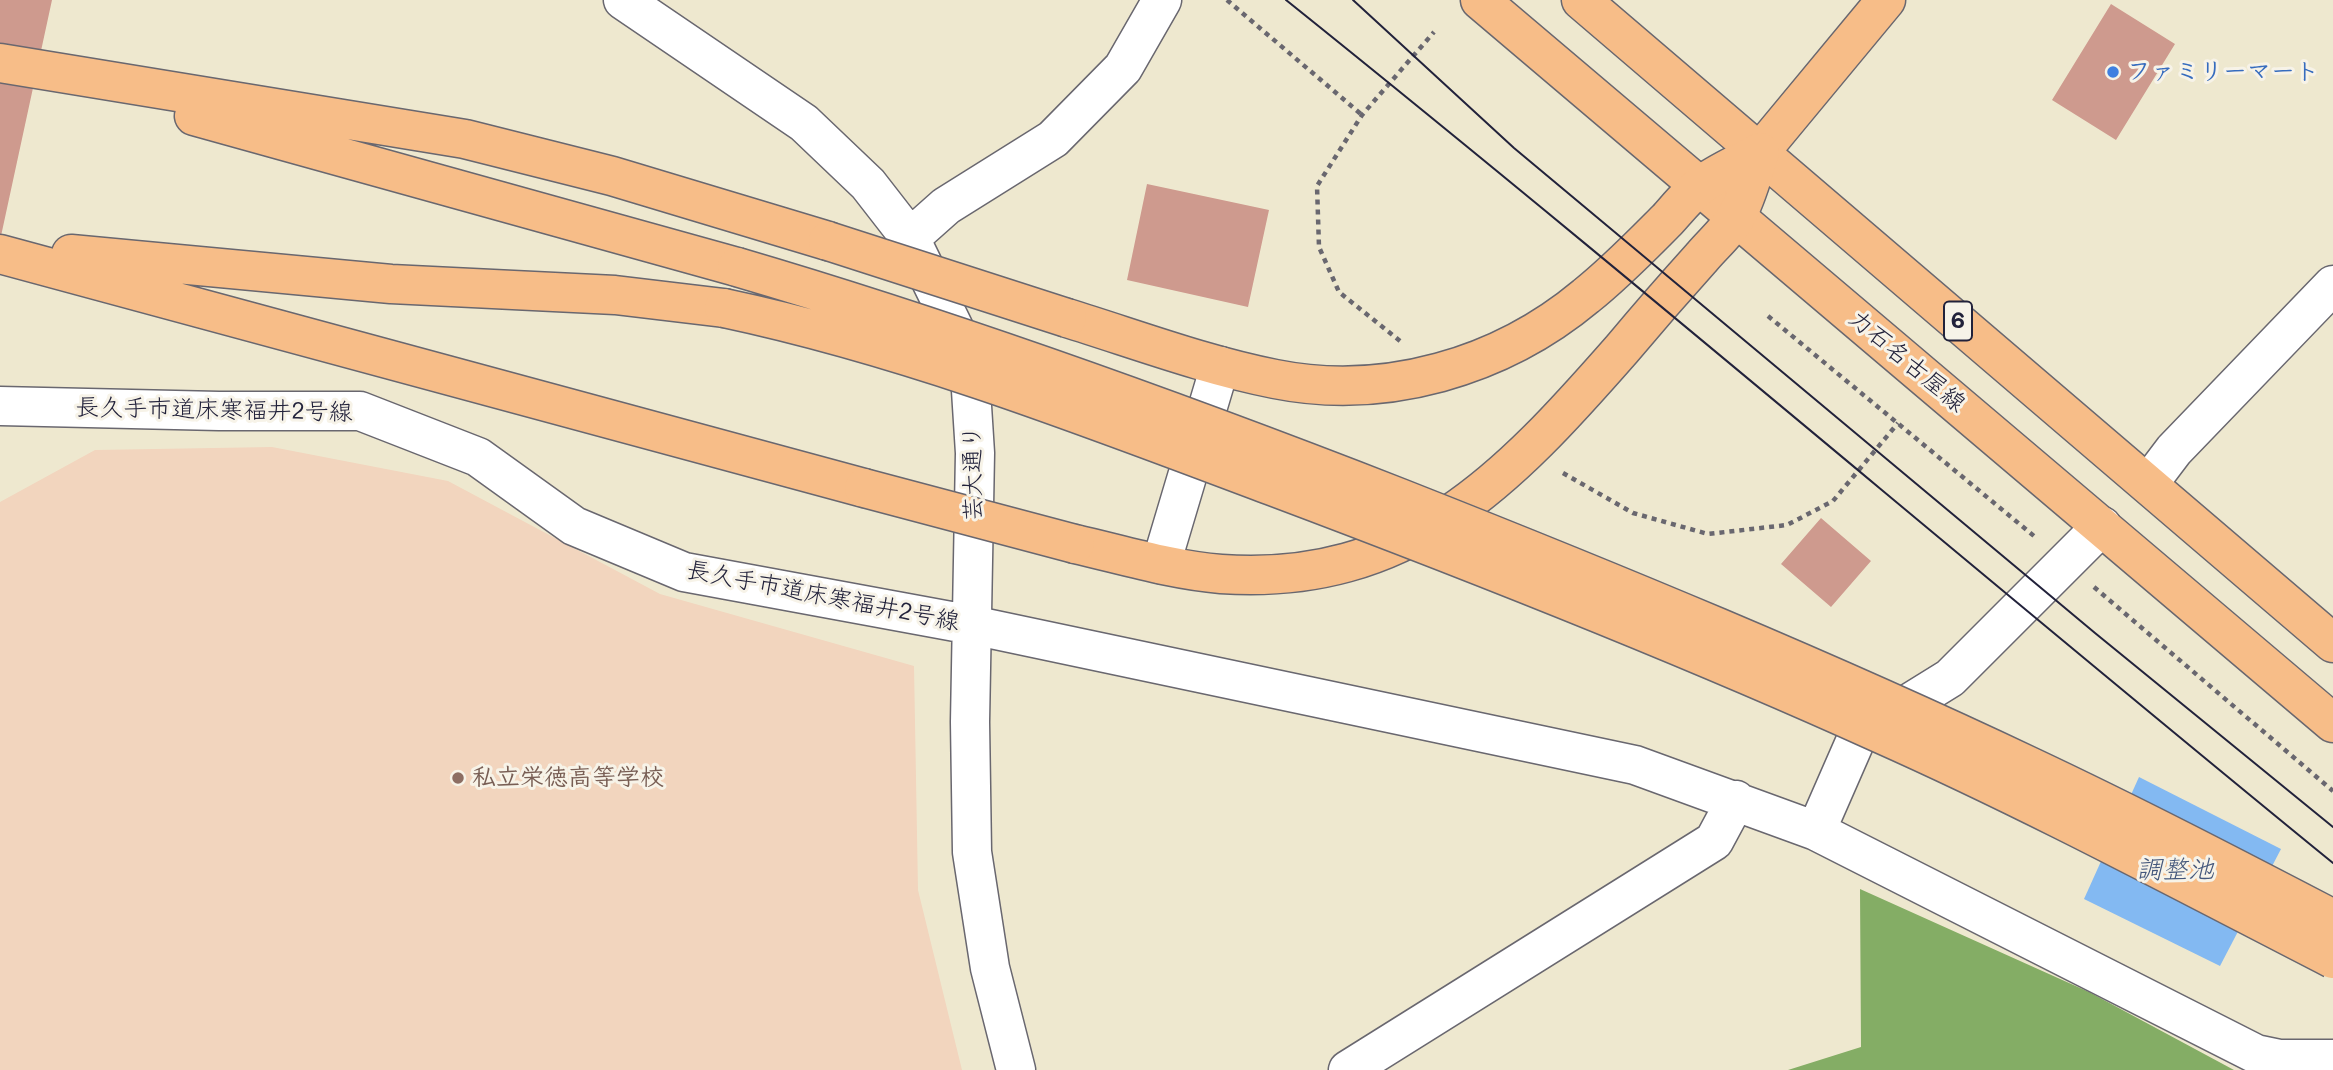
<!DOCTYPE html>
<html>
<head>
<meta charset="utf-8">
<style>
  body { margin:0 }
  canvas { display:block; background:#eee8cf }
</style>
</head>
<body>
<canvas width="2333" height="1070"></canvas>
<script>
const c = document.querySelector('canvas').getContext('2d');
c.lineJoin = 'round';
function fillPath(path, color) { c.fillStyle = color; c.fill(path, 'evenodd'); }
function trace(path, color, width, dash) { c.strokeStyle = color; c.lineWidth = width; c.lineCap = dash ? 'butt' : 'round'; c.setLineDash(dash || []); c.stroke(path); }
function write(font, color, halo, rows, align = 'center') {
  c.font = font + ' Mali,"Klee One",sans-serif'; c.lineWidth = 6; c.setLineDash([]); c.textBaseline = 'middle'; c.strokeStyle = halo; c.fillStyle = color; for (const [text, x, y, turn = 0] of rows) {
    c.save(); c.translate(x, y); c.rotate((+turn || 0) * Math.PI / 180); c.textAlign = isNaN(turn) ? turn : align; if (halo) c.strokeText(text, 0, 0); c.fillText(text, 0, 0); c.restore();
  }
}
const built = new Path2D(`
  M272,447L448,481L660,594L914,666L918,890L962,1070H0V502L95,450Z`);
const forest = new Path2D(`
  M1860,889L2089,992L2234,1070H1788L1861,1047Z`);
const water = new Path2D(`
  M2139,777L2281,849L2220,966L2084,899Z`);
const building = new Path2D(`
  M0,0H52L1,236H0Z
  M2111,4L2175,44L2116,140L2052,100Z
  M1147,184L1269,210L1248,307L1127,280Z
  M1821,518L1871,561L1831,607L1781,564Z`);
const path = new Path2D(`
  M1227,0L1362,115
  M1768,316L2034,536
  M1400,341L1339,292L1319,247L1317,186L1362,115L1434,32
  M1563,473L1633,513L1708,534L1787,525L1833,501L1898,423
  M2094,587L2333,791`);
const minor = new Path2D(`
  M623,0L804,123L868,184L910,238L969,359L975,453L970,722L972,852L990,968L1016,1070
  M910,238L946,206L1053,139L1123,68L1162,0
  M0,406L219,411H360L478,457L574,526L684,572L972,625L1635,765L1816,831L2256,1054L2280,1059H2333
  M2149,483L2174,450L2333,285
  M1161,564L1220,366
  M1816,831L1858,735L1950,678L2102,526
  M1348,1070L1714,841L1736,800`);
const major = new Path2D(`
  M1480,0L2333,723
  M1581,0L2333,643
  M1760,152L1886,0`);
const highway = new Path2D(`
  M0,63L465,139L612,176L828,241
  M194,116L737,267
  M0,254L864,488
  M71,254L391,284L615,295L724,308
  M1067,318C1135,339 1204,365 1275,379C1385,401 1501,367 1586,296C1615,273 1641,246 1667,220C1677,209 1688,195 1700,186C1718,172 1741,163 1760,152
  M1075,544C1123,555 1172,570 1221,574C1408,587 1508,479 1622,349C1648,318 1675,287 1702,257C1713,244 1728,231 1736,217C1747,198 1753,173 1760,152`);
const tram = new Path2D(`
  M1286,0C1639,283 1982,577 2333,863
  M1353,0L1514,148L2095,633L2333,827`);
const highwayBridge = new Path2D(`
  M828,241L1067,318
  M737,267C962,333 1182,413 1400,498C1613,582 1824,669 2031,767C2133,815 2233,867 2333,919
  M724,308C912,348 1093,419 1272,486C1477,563 1680,643 1879,733C2034,802 2183,882 2333,959
  M864,488L1075,544`);
const markers = [
  [2113,72,7,"#3f7fe0"],
  [458,778,7,"#8d6e63"]
];
const shields = [
  [1958,321,28]
];
const shieldNames = [
  ["6",1958,321]
];
const shopNames = [
  ["ファミリーマート",2127,72]
];
const streetNames = [
  ["力石名古屋線",1907,361,40],
  ["長久手市道床寒福井2号線",214,410,1],
  ["芸大通り",973,473,-91],
  ["長久手市道床寒福井2号線",823,596,11]
];
const educationNames = [
  ["私立栄徳高等学校",472,778]
];
const waterNames = [
  ["調整池",2175,870]
];
fillPath(built, '#f2d5be');
fillPath(forest, '#84ad65');
fillPath(water, '#83b9f2');
fillPath(building, '#ce9a8e');
trace(minor, '#69676f', 41);
trace(major, '#69676f', 41);
trace(highway, '#69676f', 41);
trace(path, '#69676f', 4.5, [5, 5]);
trace(minor, '#fff', 38);
trace(major, '#f7bd88', 38);
trace(highway, '#f7bd88', 38);
trace(tram, '#22223b', 2);
trace(highwayBridge, '#69676f', 41, []);
trace(highwayBridge, '#f7bd88', 38);
for (const [x, y, r, color] of markers) { const dot = new Path2D(); dot.arc(x, y, r, 0, 2 * Math.PI); c.fillStyle = color; c.fill(dot); trace(dot, '#f7f3e8', 2.5); }
for (const [x, y, w] of shields) { const box = new Path2D(); box.roundRect(x - w / 2, y - 19.5, w, 39, 5); c.fillStyle = '#f7f3e8'; c.fill(box); trace(box, '#22223b', 2); }
write('bold 23px', '#22223b', null, shieldNames);
write('bold 24px', '#366cbe', '#f7f3e8', shopNames, 'left');
write('24px', '#22223b', '#f7f3e8', streetNames);
write('bold 24px', '#785e54', '#f7f3e8', educationNames, 'left');
write('italic 26px', '#44577b', '#f7f3e8', waterNames);
</script>
</body>
</html>
